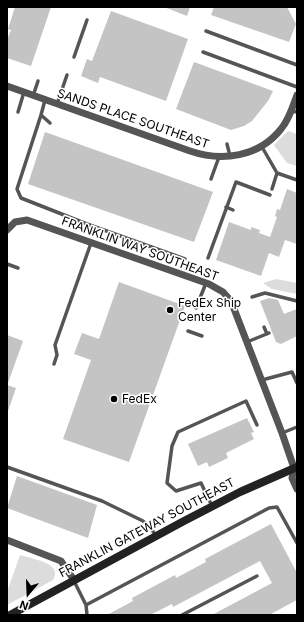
<!DOCTYPE html>
<html>
<head>
<meta charset="utf-8">
<style>
  body { margin:0 }
  #map { position:relative; width:304px; height:622px; overflow:hidden; background:#fff; font-family:Inter,sans-serif }
  canvas { display:block }
  .frame { position:absolute; inset:0; border:8px solid #000; pointer-events:none }
  .north { position:absolute; left:8px; top:574px; width:40px; height:40px; -webkit-text-stroke:3px #fff; paint-order:stroke; rotate:199deg; font-size:11px; font-weight:700; line-height:16px; text-align:center; color:#000 }
  .north::after { content:''; display:block; margin:auto; width:14px; height:18px; background:#000; clip-path:polygon(50% 0,100% 100%,50% 72%,0 100%) }
</style>
</head>
<body>
<div id="map">
<canvas width="304" height="622"></canvas>
<div class="frame"></div>
<div class="north">N</div>
</div>
<script>
const c = document.querySelector('canvas').getContext('2d');
c.lineJoin = 'round';
function fillPath(path, color) { c.fillStyle = color; c.fill(path, 'evenodd'); }
function trace(path, color, width, dash) { c.strokeStyle = color; c.lineWidth = width; c.lineCap = dash ? 'butt' : 'round'; c.setLineDash(dash || []); c.stroke(path); }
function write(font, color, halo, rows, align = 'center') {
  c.font = font + ' Inter,sans-serif'; c.lineWidth = 3; c.setLineDash([]); c.textBaseline = 'middle'; c.strokeStyle = halo; c.fillStyle = color; for (const [text, x, y, turn = 0] of rows) {
    c.save(); c.translate(x, y); c.rotate((+turn || 0) * Math.PI / 180); c.textAlign = isNaN(turn) ? turn : align; if (halo) c.strokeText(text, 0, 0); c.fillText(text, 0, 0); c.restore();
  }
}
const green = new Path2D(`
  M288,131L297,134V166L287,163L274,145Z
  M276,279L297,283V294L272,289L263,283Z
  M20,555C32,559 64,563 53,580L7,605V592Z`);
const building = new Path2D(`
  M15,7H51L31,66L7,58V40L11,30L8,29Z
  M164,7H190L187,16Z
  M214,7H287L296,24L289,42L211,15Z
  M111,11L188,39L166,101L100,77L98,83L81,76L87,59L92,61Z
  M194,62L273,91L268,101L252,121L244,126L231,130L176,109Z
  M45,132L213,192L194,242L28,184Z
  M287,189L297,193V244L285,240L279,257L269,253L261,276L216,260L229,222L251,230V227L260,230L259,233L270,237L277,217L275,216L277,209L280,210Z
  M119,282L185,306L129,462L63,439L91,360L74,354L82,333L99,339Z
  M269,298L278,300L284,314L297,309V336L281,344L276,342L260,301Z
  M7,335L23,341L8,383H7Z
  M7,385L16,388L8,411H7Z
  M247,418L254,432L251,433L254,439L226,453L228,458L209,467L207,462L198,466L188,444Z
  M17,476L97,505L88,538L7,508Z
  M271,524L297,573V600L269,615H212L272,583L260,561L173,607L172,604L150,615H107L133,601L132,598L175,575L176,578L206,562L205,559Z`);
const lane = new Path2D(`
  M206,31L297,65
  M203,52L297,87
  M74,57L87,20
  M33,96L38,81
  M45,100L41,115L50,123
  M57,104L67,75
  M291,111L297,112
  M18,112L24,92
  M41,115L17,189L21,198L87,224L185,259
  M227,144L230,156
  M262,147L277,173L272,189
  M277,173L297,180
  M211,179L219,157
  M226,207L233,210
  M208,258L236,182L270,195
  M7,264L18,268
  M252,297L265,293L297,301
  M196,308L206,283
  M264,327L267,334
  M188,331L202,336
  M247,342L269,333
  M54,364L57,355L55,345L91,243
  M262,380L292,372L297,383
  M282,433L297,427
  M7,467L102,501L143,521L150,527L156,536
  M212,506L201,483L176,491L167,483L172,446L178,432L246,401L257,425
  M74,581L86,605L87,615
  M86,605L269,508L277,507L297,543
  M182,615L257,576`);
const street = new Path2D(`
  M7,86L190,151C222,162 259,157 281,129C289,120 293,106 297,95
  M7,230L15,222L27,220L209,284L223,292L231,301L282,433L294,468
  M294,468L292,478L297,489
  M7,540L61,561L74,580`);
const secondary = new Path2D(`
  M10,615L184,521L240,492L297,467`);
const markers = [
  [170,310,4,"#000"],
  [114,399,4,"#000"]
];
const streetNames = [
  ["SANDS PLACE SOUTHEAST",133,119,19],
  ["FRANKLIN WAY SOUTHEAST",140,249,20],
  ["FRANKLIN GATEWAY SOUTHEAST",147,528,-28]
];
const poiNames = [
  ["FedEx Ship",178,303],
  ["Center",178,317],
  ["FedEx",122,399]
];
fillPath(green, '#dcdcdc');
fillPath(building, '#c4c4c4');
trace(lane, '#555', 3.5);
trace(street, '#555', 7);
trace(secondary, '#222', 8);
for (const [x, y, r, color] of markers) { const dot = new Path2D(); dot.arc(x, y, r, 0, 2 * Math.PI); c.fillStyle = color; c.fill(dot); trace(dot, '#fff', 1.5); }
write('12px', '#000', '#fff', streetNames);
write('12px', '#000', '#fff', poiNames, 'left');
</script>
</body>
</html>
